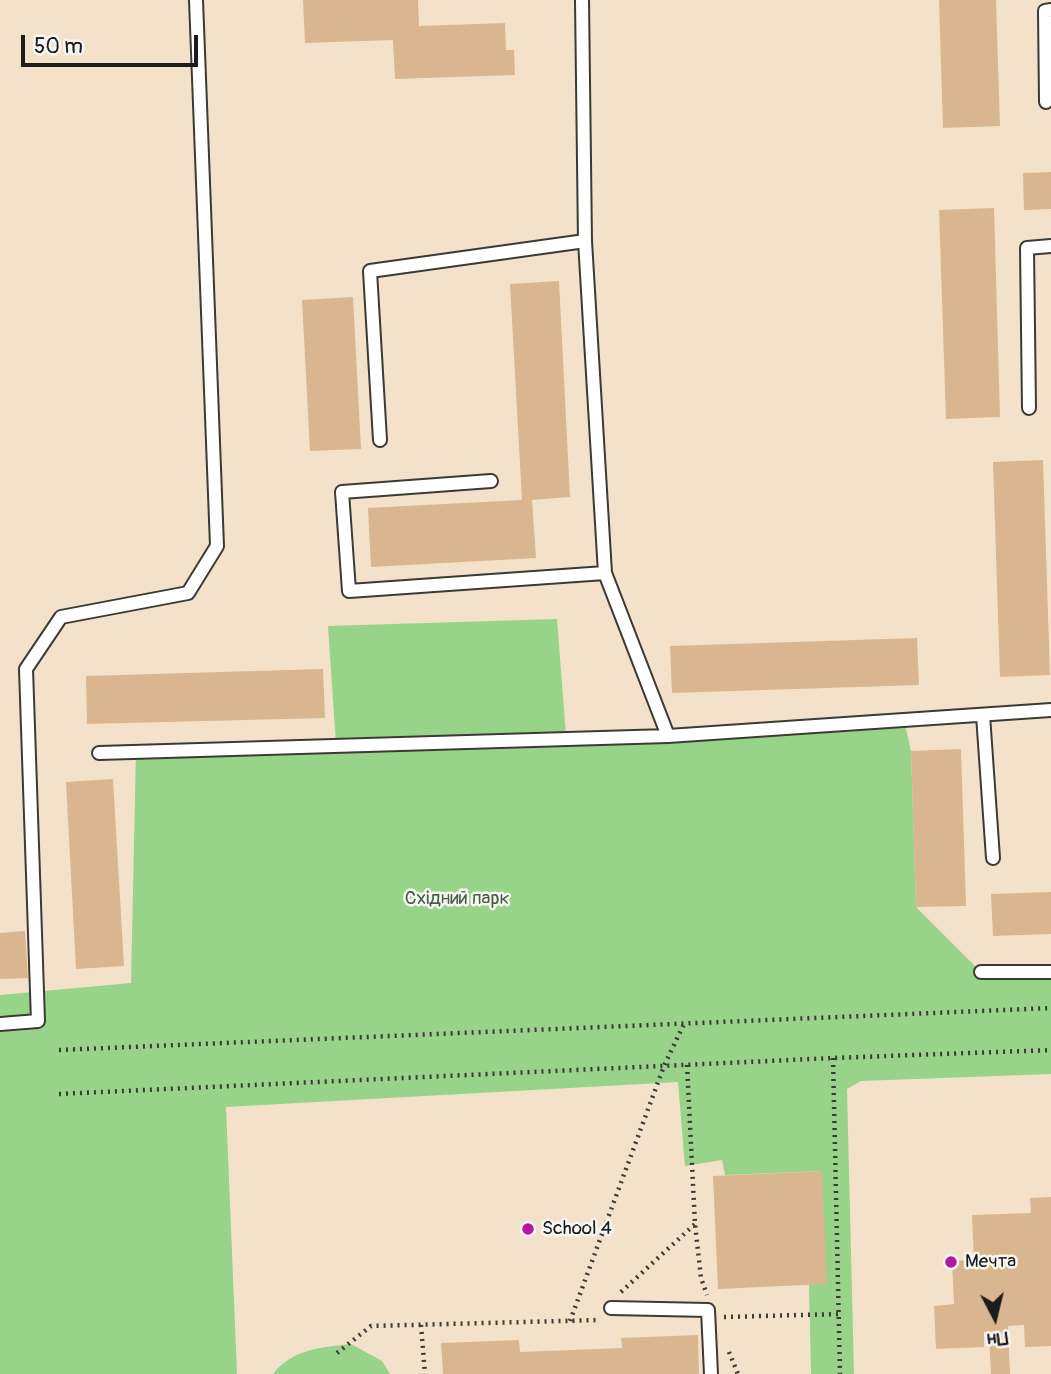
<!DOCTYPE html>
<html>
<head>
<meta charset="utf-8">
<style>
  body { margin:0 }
  #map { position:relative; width:1051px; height:1374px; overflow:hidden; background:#f3e2c9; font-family:Pangolin,sans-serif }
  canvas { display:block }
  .north { position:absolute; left:960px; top:1283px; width:70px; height:70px; -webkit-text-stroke:5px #f6f6f2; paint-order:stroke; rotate:173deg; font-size:19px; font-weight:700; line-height:28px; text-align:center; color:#1c1c1c }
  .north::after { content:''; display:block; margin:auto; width:24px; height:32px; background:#1c1c1c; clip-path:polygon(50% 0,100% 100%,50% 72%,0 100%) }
  .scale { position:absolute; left:21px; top:35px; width:177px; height:32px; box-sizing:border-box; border:4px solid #1c1c1c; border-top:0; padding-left:9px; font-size:21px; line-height:24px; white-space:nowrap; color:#1c1c1c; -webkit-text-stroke:5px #f6f6f2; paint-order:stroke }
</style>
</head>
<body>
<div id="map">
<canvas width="1051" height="1374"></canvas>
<div class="north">Пн</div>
<div class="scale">50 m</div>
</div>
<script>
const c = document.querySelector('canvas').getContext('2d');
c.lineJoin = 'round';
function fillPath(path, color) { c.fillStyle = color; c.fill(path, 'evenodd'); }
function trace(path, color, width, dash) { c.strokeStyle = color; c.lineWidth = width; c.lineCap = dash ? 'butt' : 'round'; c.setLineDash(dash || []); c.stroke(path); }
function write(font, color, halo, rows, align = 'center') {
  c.font = font + ' Pangolin,sans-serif'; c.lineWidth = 5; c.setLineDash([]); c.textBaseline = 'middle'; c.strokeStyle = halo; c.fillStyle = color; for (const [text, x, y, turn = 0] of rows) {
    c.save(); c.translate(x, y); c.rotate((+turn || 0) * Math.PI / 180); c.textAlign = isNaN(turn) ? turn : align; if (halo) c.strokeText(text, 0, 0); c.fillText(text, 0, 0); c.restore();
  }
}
const green = new Path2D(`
  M557,619L566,736L904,720L911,751L916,907L981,972H1051V1074L861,1081L847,1089L854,1374H811L809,1285L822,1171L725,1175L722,1160L685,1166L678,1082L226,1107L237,1374H0V995L131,983L136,751L336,744L328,626Z
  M351,1344L382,1361L390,1374H273C292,1349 323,1347 351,1344Z`);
const building = new Path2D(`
  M303,0H418L419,26L505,23L506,50H514L515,75L395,79L393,40L305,43Z
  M939,0H996L1000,126L943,128Z
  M1051,172V209L1024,210L1023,173Z
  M994,208L1000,417L946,419L939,210Z
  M559,281L570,497L532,500L536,558L371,567L368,508L522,500L510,284Z
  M353,297L361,449L310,451L302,300Z
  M1043,460L1050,675L1000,677L993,462Z
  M917,638L919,685L672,693L670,646Z
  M323,669L325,718L87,724L86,676Z
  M961,749L966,906L916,907L911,751Z
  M113,779L124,966L76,969L66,782Z
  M1051,892V934L993,936L991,894Z
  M25,931L28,978L0,979V933Z
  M822,1171L827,1284L718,1289L713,1176Z
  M1051,1197V1346L1025,1347L1024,1325L1008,1326L1010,1374H991L989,1332H984V1347L936,1349L934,1306L954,1304L952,1261L974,1260L972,1215L1031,1213L1030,1198Z
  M698,1335L699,1374H443L441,1343L519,1340L520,1352L622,1348L621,1338Z`);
const path = new Path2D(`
  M59,1050L1051,1008
  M833,1058L840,1374
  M687,1065L695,1224L701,1278L707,1295
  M59,1094L833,1058L1051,1050
  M621,1292L695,1224
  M724,1317L839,1314
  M570,1321L664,1066L684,1024
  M421,1325L425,1374
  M729,1352L738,1374
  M337,1353L371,1326L600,1320`);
const service = new Path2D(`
  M582,0L585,241L605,573L668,736
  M1046,102L1045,11L1051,10
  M1029,408L1027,248L1051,246
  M380,440L370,271L585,241
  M491,481L342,492L349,591L605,573
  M983,715L993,858
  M99,753L668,736L1051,710
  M981,972H1051
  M0,1024L38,1021L26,669L61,617L188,593L217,546L196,0
  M611,1308L708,1310L711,1374`);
const markers = [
  [528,1229,7,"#b5179e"],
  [951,1262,7,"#b5179e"]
];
const parkNames = [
  ["Східний парк",457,899]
];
const poiNames = [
  ["School 4",542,1229],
  ["Мечта",965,1262]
];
fillPath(green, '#97d388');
fillPath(building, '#d9b68f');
trace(service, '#3c3a36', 16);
trace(path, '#3c3a36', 4.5, [2, 5]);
trace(service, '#fff', 12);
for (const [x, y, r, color] of markers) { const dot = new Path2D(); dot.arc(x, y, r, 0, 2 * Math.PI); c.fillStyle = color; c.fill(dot); trace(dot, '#f6f6f2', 2.5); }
write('19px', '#475c42', '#f6f6f2', parkNames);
write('19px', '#1c1c1c', '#f6f6f2', poiNames, 'left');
</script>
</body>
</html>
